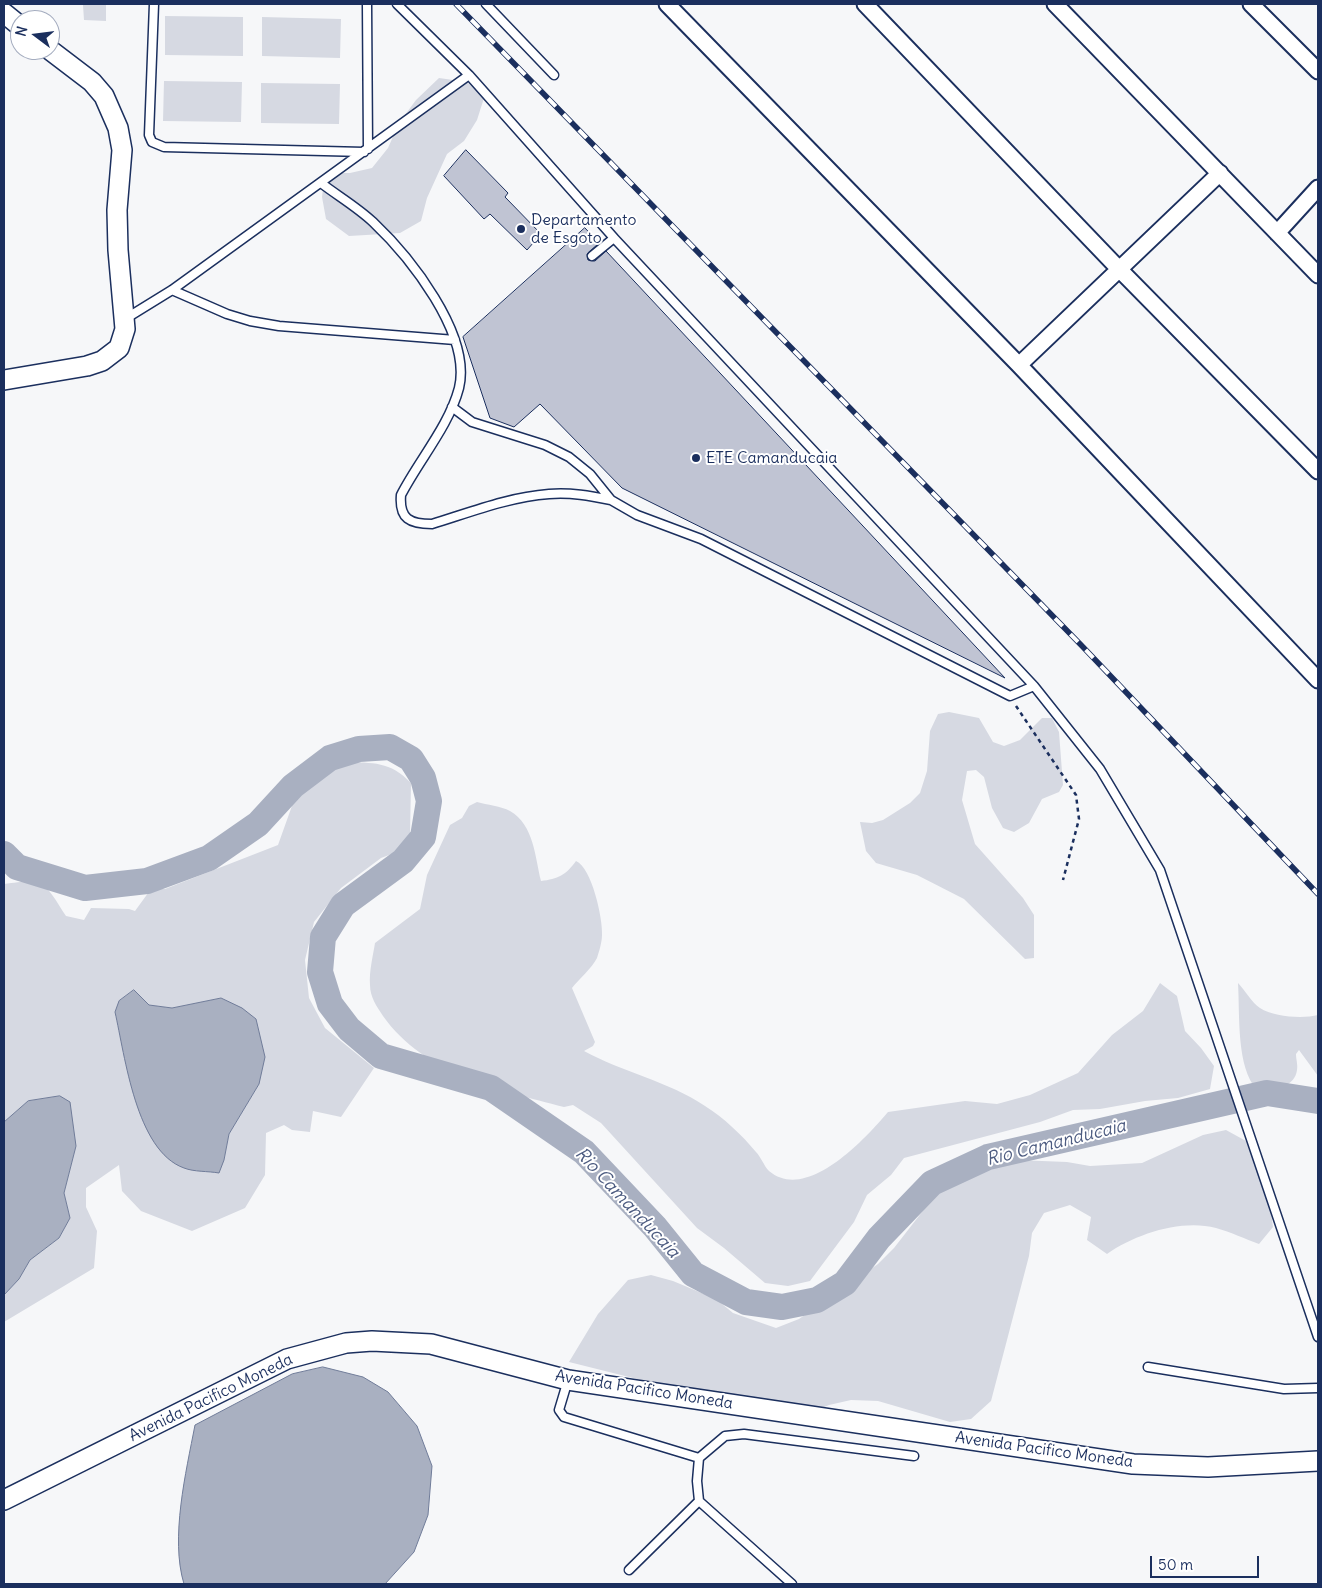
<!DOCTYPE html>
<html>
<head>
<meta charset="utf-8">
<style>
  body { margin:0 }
  #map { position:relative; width:1322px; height:1588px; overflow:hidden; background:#f6f7f9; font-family:Delius,sans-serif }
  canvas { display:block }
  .frame { position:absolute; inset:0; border:5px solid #1b2f5e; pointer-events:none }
  .north { position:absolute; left:10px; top:10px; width:50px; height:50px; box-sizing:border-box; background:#fff; border:1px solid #a4acbf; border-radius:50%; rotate:285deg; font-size:14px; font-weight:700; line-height:20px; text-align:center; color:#1b2f5e }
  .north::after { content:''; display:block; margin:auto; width:18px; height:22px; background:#1b2f5e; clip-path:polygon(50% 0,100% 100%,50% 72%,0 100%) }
  .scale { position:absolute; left:1150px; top:1556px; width:109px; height:22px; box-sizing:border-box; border:2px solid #1b2f5e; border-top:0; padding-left:6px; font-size:15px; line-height:18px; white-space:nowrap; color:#1b2f5e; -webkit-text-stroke:4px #fff; paint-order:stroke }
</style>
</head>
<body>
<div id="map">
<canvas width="1322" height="1588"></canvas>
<div class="frame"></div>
<div class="north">N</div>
<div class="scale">50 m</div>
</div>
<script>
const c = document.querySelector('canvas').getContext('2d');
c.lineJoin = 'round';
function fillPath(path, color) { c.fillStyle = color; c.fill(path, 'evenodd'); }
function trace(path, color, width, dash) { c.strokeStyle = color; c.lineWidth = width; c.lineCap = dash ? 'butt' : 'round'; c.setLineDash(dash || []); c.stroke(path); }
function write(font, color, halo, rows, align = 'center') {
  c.font = font + ' Delius,sans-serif'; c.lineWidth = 4; c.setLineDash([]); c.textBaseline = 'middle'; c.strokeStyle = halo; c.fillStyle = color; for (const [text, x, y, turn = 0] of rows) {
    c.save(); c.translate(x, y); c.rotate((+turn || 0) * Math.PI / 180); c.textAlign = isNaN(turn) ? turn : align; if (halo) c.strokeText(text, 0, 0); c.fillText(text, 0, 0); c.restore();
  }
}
const green = new Path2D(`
  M83,5H106V21L84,20Z
  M165,16L243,17V56L165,55Z
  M262,17L341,19L340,58L262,56Z
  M439,78L467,82L484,98L477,120L464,141L447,154L427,198L421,221L400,233L349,236L326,219L322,197L325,173H350L372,168L388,148L399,123L416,100Z
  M164,81L242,82L241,122L163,121Z
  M261,83L340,84L339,124L261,123Z
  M949,712L979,718L993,742L1004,746L1020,740L1042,718H1052L1059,732L1063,785L1059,792L1042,799L1029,823L1014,832L1003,828L992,808L984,777L976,770L967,771L962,800L975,844L1023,898L1034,915V958L1025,959L964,899L917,875L876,863L866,851L860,822L872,823L883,820L910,803L920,793L927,771L930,731L938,714Z
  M345,762C373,763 390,761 411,783L410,835L400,851L381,858L341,888L314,922L305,960L309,998L325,1028L374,1068L341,1117L313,1111L310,1132L292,1130L284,1125L266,1133L265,1175L245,1208L192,1231L141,1211L122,1191L119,1165L86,1188V1207L97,1231L94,1268L4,1322V1295L19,1279L30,1260L59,1238L70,1218L64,1193L76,1146L28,1101L4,1122V884C46,878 44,882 66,916L84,920L91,908L129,909L135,911L151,889H165L278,845L298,789L317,775ZM134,990L149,1005L172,1008L221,998L256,1019L259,1036V1084L229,1134L224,1160Z
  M477,802C487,805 501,806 510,811C534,825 535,857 541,881C558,879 566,875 576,861C592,868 603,919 602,935C602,942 599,952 597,958C592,968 579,979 572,988L595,1042L593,1046L584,1051C622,1072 668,1081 705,1106C724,1118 742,1135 756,1152C761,1157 764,1166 769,1171C807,1203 866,1138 888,1112L965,1101L997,1104L1030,1095L1078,1073L1112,1035L1143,1011L1160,983L1177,996L1185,1031L1201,1048L1214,1066L1210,1089L1178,1098L1145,1101L1100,1109L1073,1110L1040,1122L904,1158L891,1175L867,1195L854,1222L810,1281L788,1286L765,1283L724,1248L697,1228L601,1123L573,1105L564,1107C499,1090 424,1074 383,1016C377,1007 370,997 370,985C369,971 373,956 375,943L420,909L427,875L450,825L462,818L469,806Z
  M1238,983C1245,990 1252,1003 1260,1008C1274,1017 1303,1019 1318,1015V1076L1299,1050L1296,1054C1296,1059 1298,1065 1297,1070C1295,1088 1271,1091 1257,1090C1236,1067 1240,1015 1238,983Z
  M1226,1130L1246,1141L1270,1205L1273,1227L1259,1244C1245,1239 1231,1232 1216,1228C1181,1219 1136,1234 1107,1254L1087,1240L1091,1217L1070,1205L1044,1213L1032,1233L1029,1256L991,1401L971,1419L950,1422L878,1401L851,1400L829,1405L808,1414L661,1385L569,1362L598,1314L628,1280L651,1275L673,1281L716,1299L733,1313L776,1328L799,1319L878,1264L894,1248L936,1194L955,1181L995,1163L1017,1160L1067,1162L1090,1166L1142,1163L1203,1135Z`);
const water = new Path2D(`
  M134,990L149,1005L172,1008L221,998L242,1008L256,1019L265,1057L259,1084L229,1134L224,1160L219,1173C208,1171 194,1172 184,1168C136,1151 125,1056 115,1012L119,1001Z
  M60,1096L70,1102L76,1146L64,1193L70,1218L59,1238L30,1260L19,1279L4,1295V1122L28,1101Z
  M323,1367L363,1377L388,1392L417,1426L432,1466L428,1515L414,1552L385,1584H184C170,1538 186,1472 195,1425L292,1374Z`);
const river = new Path2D(`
  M4,854L17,867L85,888L147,881L209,858L258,824L293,786L330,758L359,749L390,747L411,759L423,778L429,801L423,837L403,861L343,905L323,937L320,972L330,1004L349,1029L381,1056L491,1088L584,1152L655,1227L693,1274L746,1302L782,1307L817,1300L845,1283L879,1238L932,1183L988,1157L1267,1093L1318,1101`);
const building = new Path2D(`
  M466,150L508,193L505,197L541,234L527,250L490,214L484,219L444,176Z
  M585,228L599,243L587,254L588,260L595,261L606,251L1005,678L622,488L540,404L514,427L490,418L463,337Z`);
const path = new Path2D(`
  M1016,706L1076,795L1079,819L1063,880`);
const service = new Path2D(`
  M154,4L149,135L152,142L164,147L364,152
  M367,4L368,149
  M397,4L469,75L614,238
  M486,4L554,75
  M321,183C338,196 357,207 373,222C409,256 472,334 459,388C449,426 419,460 401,495C399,519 410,524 432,524C471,512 509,497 549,494C570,492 591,496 611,500
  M592,256L614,238L1034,686L1100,769L1160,870L1318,1337
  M172,290L227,314L250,321L279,326L455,340
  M125,319L172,290L469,75
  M452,407L472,422L545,445L569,457L590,474L611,500L637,515L701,539L1010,696L1034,686
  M1148,1367L1284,1389L1318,1388
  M568,1380L559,1410L564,1417L699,1458L697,1481L699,1501L792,1584
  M699,1458L725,1436L744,1434L914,1456
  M629,1570L699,1501`);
const minor = new Path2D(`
  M667,4L1019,365L1318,680
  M865,4L1119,269L1318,471
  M1055,4L1318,275
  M1251,4L1318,71
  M1277,233L1318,188
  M1019,365L1220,173`);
const tertiary = new Path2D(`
  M4,13L20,26
  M4,380L87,366L102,361L119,348L125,329L118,250L117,210L122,150L118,128L104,96L92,82L50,50
  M4,1500L287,1359L346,1343L372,1341L431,1344L568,1380L1133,1464L1208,1467L1318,1461`);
const rail = new Path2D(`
  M456,4L1083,647L1318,894`);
const markers = [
  [521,229,5,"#1b2f5e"],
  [696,458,5,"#1b2f5e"]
];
const poiNames = [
  ["Departamento",531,220],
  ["de Esgoto",531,238],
  ["ETE Camanducaia",706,458]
];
const streetNames = [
  ["Avenida Pacifico Moneda",644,1390,9],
  ["Avenida Pacifico Moneda",211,1398,-26],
  ["Avenida Pacifico Moneda",1044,1450,8]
];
const waterNames = [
  ["Rio Camanducaia",1056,1143,-14],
  ["Rio Camanducaia",627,1203,47]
];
fillPath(green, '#d6d9e2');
fillPath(water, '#a9b0c1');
trace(water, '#707c99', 1);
trace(river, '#a9b0c1', 26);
fillPath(building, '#c0c4d3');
trace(building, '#1b2f5e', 1);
trace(service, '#1b2f5e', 11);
trace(minor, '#1b2f5e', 19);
trace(tertiary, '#1b2f5e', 22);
trace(path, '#1b2f5e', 2.5, [4, 4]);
trace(service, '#fff', 8);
trace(minor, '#fff', 15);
trace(tertiary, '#fff', 19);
trace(rail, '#1b2f5e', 5.5);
trace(rail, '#fff', 4, [11]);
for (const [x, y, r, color] of markers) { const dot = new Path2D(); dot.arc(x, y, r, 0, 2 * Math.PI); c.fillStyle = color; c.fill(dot); trace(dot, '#fff', 2); }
write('16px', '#1b2f5e', '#fff', poiNames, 'left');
write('16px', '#1b2f5e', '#fff', streetNames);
write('italic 18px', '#4d5c81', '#fff', waterNames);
</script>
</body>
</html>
